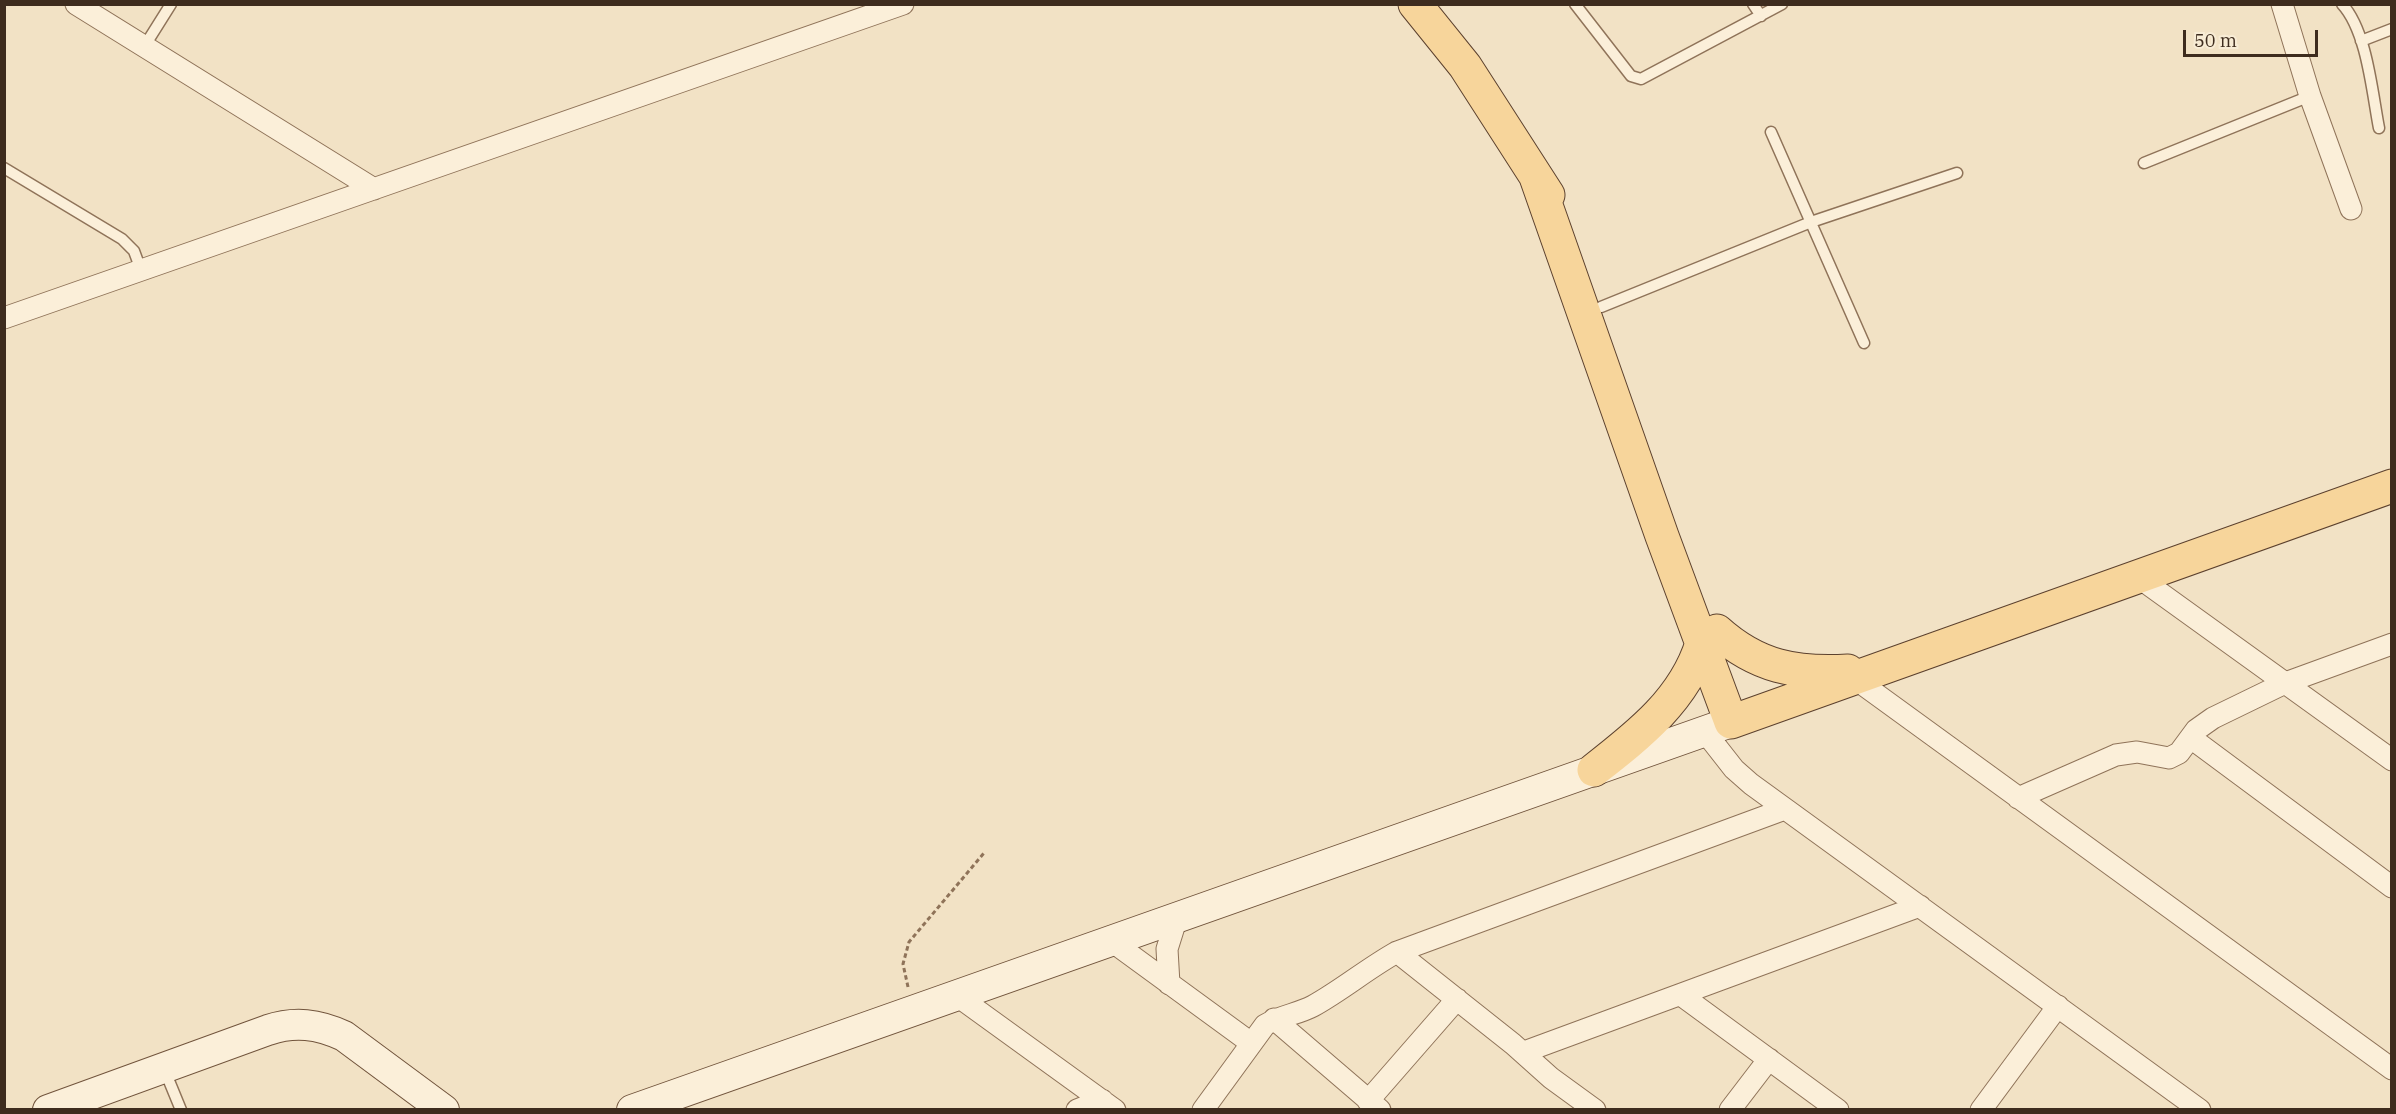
<!DOCTYPE html>
<html>
<head>
<meta charset="utf-8">
<style>
  body { margin:0 }
  #map { position:relative; width:2396px; height:1114px; overflow:hidden; background:#f2e2c5; font-family:"IBM Plex Serif",serif }
  canvas { display:block }
  .frame { position:absolute; inset:0; border:6px solid #3e2c1e; pointer-events:none }
  .scale { position:absolute; left:2183px; top:30px; width:135px; height:27px; box-sizing:border-box; border:3px solid #3e2c1e; border-top:0; padding-left:8px; font-size:18px; line-height:21px; white-space:nowrap; color:#3e2c1e; -webkit-text-stroke:4px #f8ecd5; paint-order:stroke }
</style>
</head>
<body>
<div id="map">
<canvas width="2396" height="1114"></canvas>
<div class="frame"></div>
<div class="scale">50 m</div>
</div>
<script>
const c = document.querySelector('canvas').getContext('2d');
c.lineJoin = 'round';
function trace(path, color, width, dash) { c.strokeStyle = color; c.lineWidth = width; c.lineCap = dash ? 'butt' : 'round'; c.setLineDash(dash || []); c.stroke(path); }
const path = new Path2D(`
  M908,987L903,964L909,942L984,853`);
const service = new Path2D(`
  M1575,4L1631,76L1641,79L1782,4
  M1753,4L1761,16
  M2342,4C2367,31 2372,92 2379,128
  M2361,41L2392,29
  M144,47L171,4
  M1771,132L1864,343
  M2144,163L2310,96
  M4,168L122,239L134,251L141,270
  M1601,307L1811,222L1957,173
  M165,1071L181,1110`);
const minor = new Path2D(`
  M76,4L374,189
  M2282,4L2310,96L2351,209
  M4,318L903,4
  M2138,577L2392,760
  M1854,678L2392,1069
  M1705,732L1734,769L1751,784L2200,1110
  M2191,738L2392,887
  M2018,798L2116,755L2137,752L2169,758L2179,753L2196,730L2213,718L2285,683L2392,644
  M1110,940L1251,1043
  M1397,952L1513,1044L1551,1078L1595,1110
  M1169,984L1167,949L1177,917
  M956,995L1115,1110
  M1681,995L1838,1110
  M1274,1019L1380,1110
  M1524,1052L1920,906
  M1368,1101L1457,999
  M1077,1110L1102,1100
  M1203,1110L1265,1025C1280,1016 1298,1014 1313,1006C1342,990 1368,968 1397,952L1785,809
  M1730,1110L1769,1059
  M1981,1110L2058,1006`);
const secondary = new Path2D(`
  M48,1110L268,1030C295,1021 318,1024 344,1036L444,1110
  M632,1110L1731,722`);
const primary = new Path2D(`
  M1415,4L1465,66L1548,195
  M1536,177L1662,536L1731,722L2392,486
  M1717,631C1757,667 1796,674 1848,671
  M1594,770C1639,735 1685,699 1702,643`);
trace(service, '#8f7359', 13);
trace(minor, '#8f7359', 23);
trace(secondary, '#71543c', 32);
trace(primary, '#5c412e', 35);
trace(path, '#8f7359', 3, [4.5, 3]);
trace(service, '#fbefd9', 10);
trace(minor, '#fbefd9', 21);
trace(secondary, '#fbefd9', 30);
trace(primary, '#f7d59b', 33);
</script>
</body>
</html>
